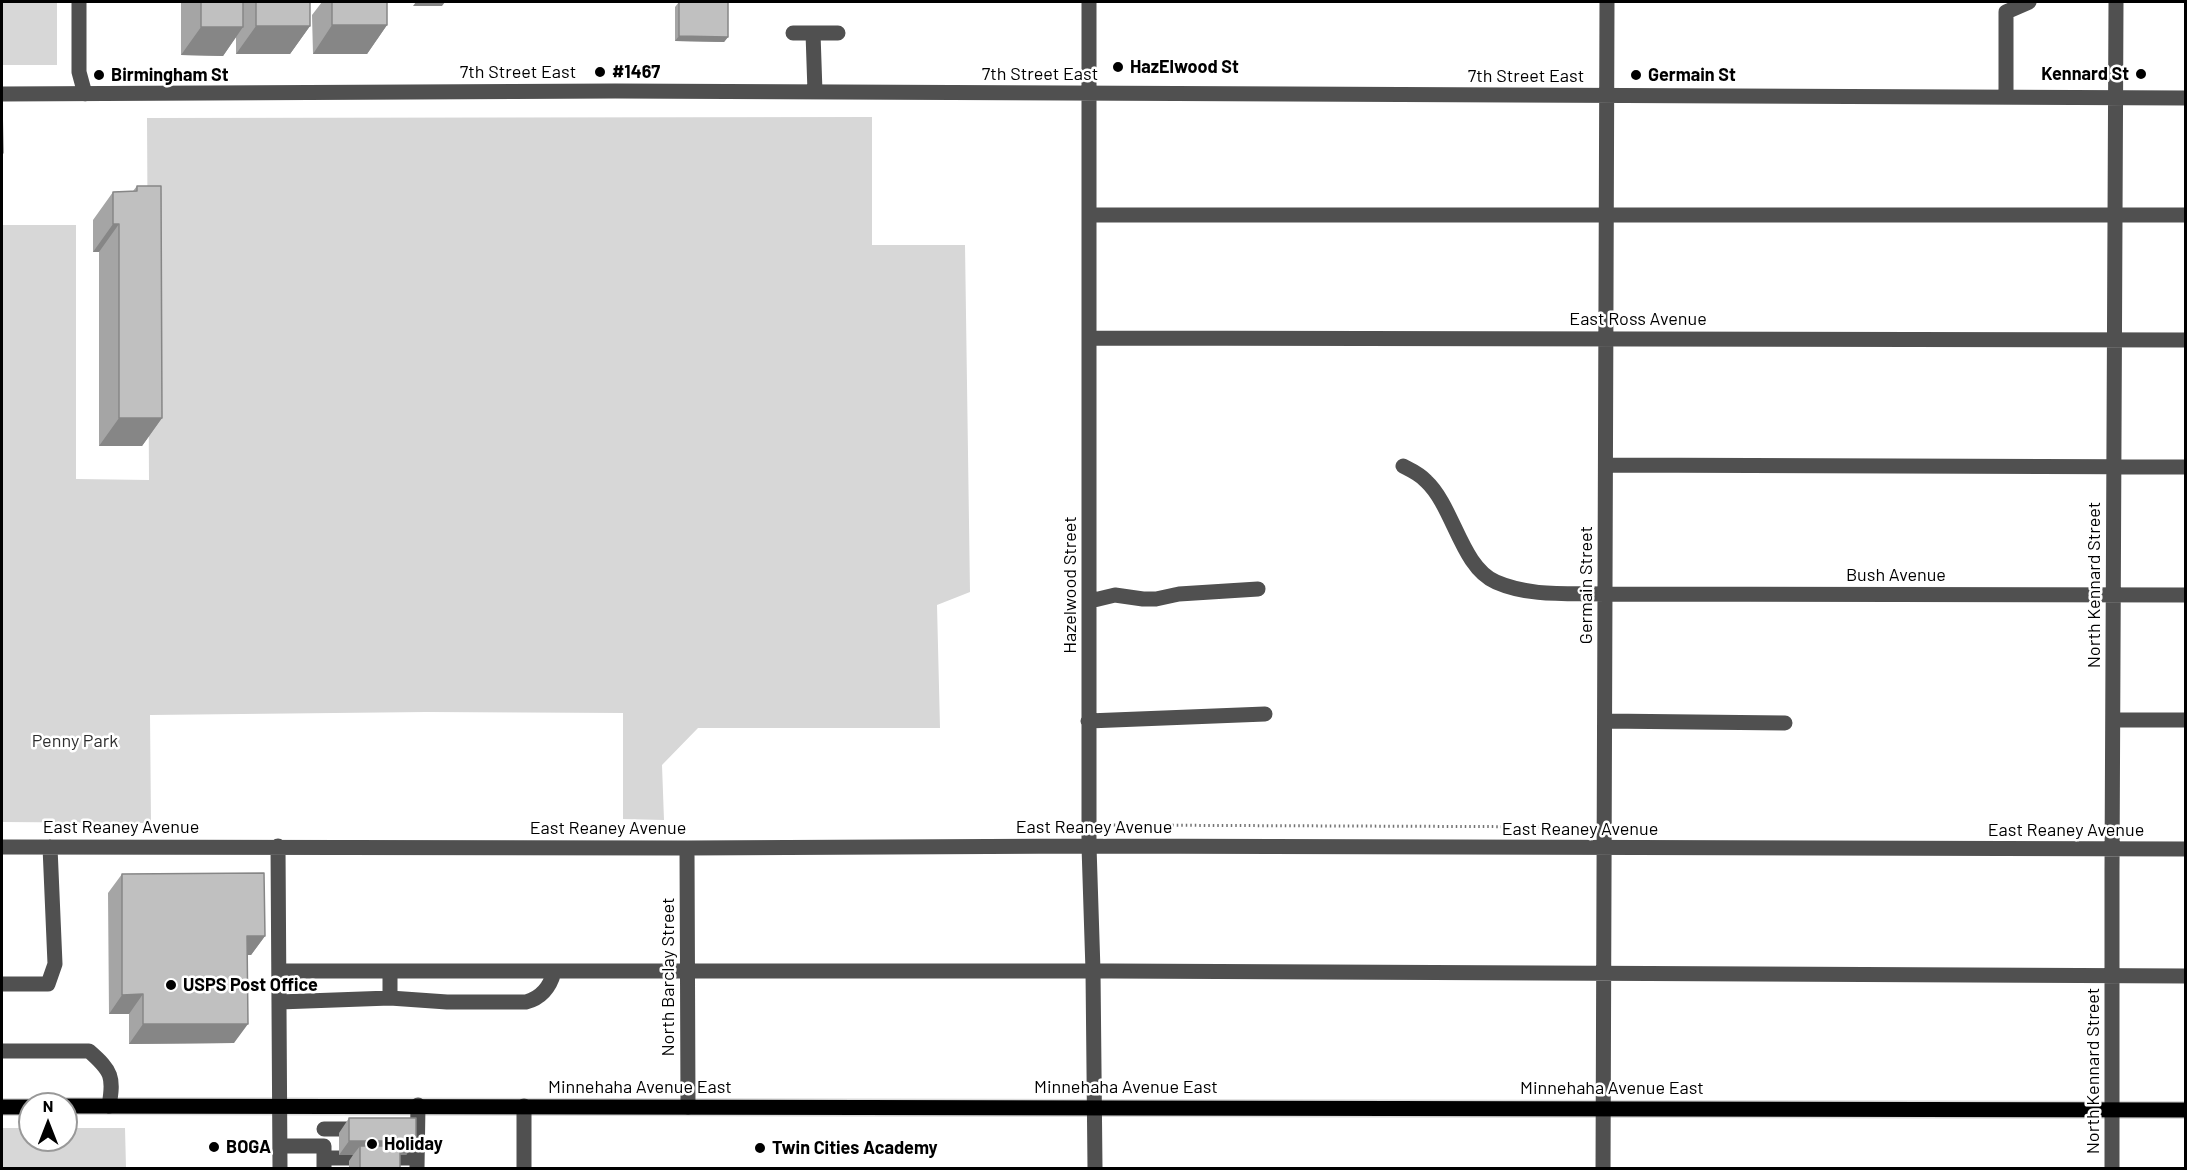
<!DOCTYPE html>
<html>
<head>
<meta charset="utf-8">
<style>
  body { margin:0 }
  #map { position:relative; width:2187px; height:1170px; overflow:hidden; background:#fff; font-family:Barlow,sans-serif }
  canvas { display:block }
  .frame { position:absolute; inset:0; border:3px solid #000; pointer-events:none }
  .north { position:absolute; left:18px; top:1092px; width:60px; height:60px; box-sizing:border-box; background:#fff; border:2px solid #999; border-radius:50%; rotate:0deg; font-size:16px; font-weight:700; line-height:24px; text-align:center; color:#000 }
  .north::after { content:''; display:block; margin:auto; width:21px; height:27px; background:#000; clip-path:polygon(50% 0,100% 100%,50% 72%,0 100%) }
</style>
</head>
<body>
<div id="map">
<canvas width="2187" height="1170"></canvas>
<div class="frame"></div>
<div class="north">N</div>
</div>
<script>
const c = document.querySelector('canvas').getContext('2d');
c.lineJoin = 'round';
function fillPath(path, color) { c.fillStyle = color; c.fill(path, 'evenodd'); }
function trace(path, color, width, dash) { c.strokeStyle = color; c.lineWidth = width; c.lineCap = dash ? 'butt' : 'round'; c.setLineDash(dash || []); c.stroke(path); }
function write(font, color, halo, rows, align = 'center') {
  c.font = font + ' Barlow,sans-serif'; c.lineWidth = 5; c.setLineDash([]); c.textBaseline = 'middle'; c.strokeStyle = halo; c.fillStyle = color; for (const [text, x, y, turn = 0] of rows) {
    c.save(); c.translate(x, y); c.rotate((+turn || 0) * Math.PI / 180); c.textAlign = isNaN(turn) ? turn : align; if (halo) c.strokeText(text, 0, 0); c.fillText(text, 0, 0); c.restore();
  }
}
const green = new Path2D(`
  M2,2H57V65H2Z
  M872,117V245H965L970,592L937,605L940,728H698L662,765L664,820L623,819V713L426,712L150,715L151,823L2,822V225H76V479L149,480L147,118Z
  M2,1128H30V1140H66V1128H125L126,1168H2Z`);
const path = new Path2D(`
  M1106,828L1109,825L1583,827L1589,831`);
const minor = new Path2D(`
  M79,2V72L85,94
  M1089,2V846L1093,971L1095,1168
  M793,33H838
  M813,33L815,92
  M2,94L615,91L2186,98
  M2006,97V12L2029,2
  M1090,215H2186
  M1089,338L2186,340
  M1606,465L2186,467
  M1403,466C1411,470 1420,474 1426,481C1454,507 1461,567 1496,582C1530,597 1569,593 1605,594L2186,595
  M1090,601L1115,595L1143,599H1156L1179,594L1258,589
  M2113,720H2186
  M1088,721L1265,714
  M1605,721L1785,723
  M278,846L280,1168
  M2,847L687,848L1089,846L2186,849
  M687,848L688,1107
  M279,971H1111L2186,976
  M2,984H48L55,964L50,847
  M390,998L447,1002H526C541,998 550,987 554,972
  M279,1002L390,998V971
  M2,1051H89C112,1071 114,1077 109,1106
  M524,1106V1168
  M324,1129H360
  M280,1146H324V1168
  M324,1158H417
  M417,1168L418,1105
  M1603,1168L1607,2
  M2112,1168V868L2116,2`);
const major = new Path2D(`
  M66,1106C772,1105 1479,1107 2186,1110
  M2,1107H30`);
const wall = new Path2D(`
  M181,2H310V26L290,54H236V37L223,56L181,55Z
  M322,2H387V25L367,54H313L312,15Z
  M679,2L728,37L724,42L675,41V7Z
  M137,186L162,418L142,446H99V252H93V220L113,192L133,191Z
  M122,874L265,936L251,955H247L234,1043L129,1044V1014H109L108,893Z
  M349,1118L416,1141L406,1155H400V1168H349V1161L353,1155H339V1133Z`);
const shadedWall = new Path2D(`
  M416,2H445L442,6H413Z
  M332,25H387L367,54H313Z
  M256,26H310L290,54H236Z
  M201,27H243L223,56L181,55Z
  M679,36L728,37L724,42L675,41Z
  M113,224H119L99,252H93Z
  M119,418H162L142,446H99Z
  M247,936H265L251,955H233Z
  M143,994L129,1014H109L122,995Z
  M143,1024H248L234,1043L129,1044Z
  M349,1141H416L406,1155H360V1146L353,1155H339Z`);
const building = new Path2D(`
  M201,2H243V27H201Z
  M256,2H310V26H256Z
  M332,2H387V25H332Z
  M679,2H728V37L679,36Z
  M2,108L3,153H2Z
  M137,186H161L162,418H119V224H113V192L137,191Z
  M264,873L265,936H247L248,1024H143V994L122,995V874Z
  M349,1118H416V1141H349Z
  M360,1146H400V1168H360Z`);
const markers = [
  [1118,67,6,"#000"],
  [600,72,6,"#000"],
  [2141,74,6,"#000"],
  [99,75,6,"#000"],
  [1636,75,6,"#000"],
  [171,985,6,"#000"],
  [372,1144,6,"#000"],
  [214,1147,6,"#000"],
  [760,1148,6,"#000"]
];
const poiNames = [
  ["HazElwood St",1130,67],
  ["#1467",612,72],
  ["Kennard St",2129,74,"right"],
  ["Birmingham St",111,75],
  ["Germain St",1648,75],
  ["USPS Post Office",183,985],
  ["Holiday",384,1144],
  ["BOGA",226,1147],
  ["Twin Cities Academy",772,1148]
];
const streetNames = [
  ["7th Street East",518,72],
  ["7th Street East",1040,74],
  ["7th Street East",1526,76],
  ["East Ross Avenue",1638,319],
  ["Bush Avenue",1896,575],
  ["Hazelwood Street",1070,585,-90],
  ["Germain Street",1586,585,-90],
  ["North Kennard Street",2094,585,-90],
  ["East Reaney Avenue",121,827],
  ["East Reaney Avenue",1094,827],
  ["East Reaney Avenue",608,828],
  ["East Reaney Avenue",1580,829],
  ["East Reaney Avenue",2066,830],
  ["North Barclay Street",668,977,-90],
  ["North Kennard Street",2093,1071,-90],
  ["Minnehaha Avenue East",640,1087],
  ["Minnehaha Avenue East",1126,1087],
  ["Minnehaha Avenue East",1612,1088]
];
const parkNames = [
  ["Penny Park",75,741]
];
fillPath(green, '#d7d7d7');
trace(major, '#dbdbdb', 18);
trace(path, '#727272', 3, [1.5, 3]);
trace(minor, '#505050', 15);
trace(major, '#000', 15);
fillPath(wall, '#a5a5a5');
fillPath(shadedWall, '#868686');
fillPath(building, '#c0c0c0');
trace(building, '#868686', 1.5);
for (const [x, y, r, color] of markers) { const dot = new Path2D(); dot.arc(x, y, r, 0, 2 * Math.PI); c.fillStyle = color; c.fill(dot); trace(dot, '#fff', 2); }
write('bold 18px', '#000', '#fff', poiNames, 'left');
write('18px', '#000', '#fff', streetNames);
write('18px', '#2e2e2e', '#fff', parkNames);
</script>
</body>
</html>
